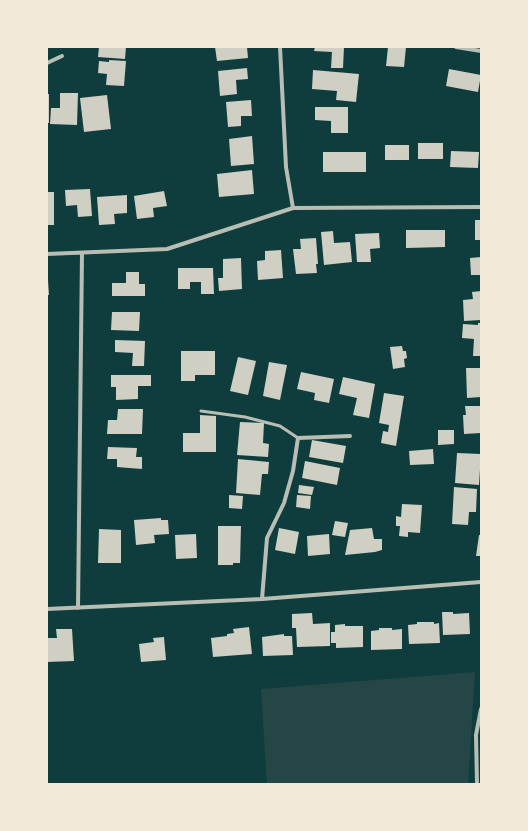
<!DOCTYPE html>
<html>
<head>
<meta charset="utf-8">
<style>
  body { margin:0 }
  #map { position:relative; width:528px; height:831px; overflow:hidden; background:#0f3d3e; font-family:"Roboto Condensed",sans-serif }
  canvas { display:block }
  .frame { position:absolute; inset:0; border:48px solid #f1e9da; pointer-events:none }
</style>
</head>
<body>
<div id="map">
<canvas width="528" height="831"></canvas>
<div class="frame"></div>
</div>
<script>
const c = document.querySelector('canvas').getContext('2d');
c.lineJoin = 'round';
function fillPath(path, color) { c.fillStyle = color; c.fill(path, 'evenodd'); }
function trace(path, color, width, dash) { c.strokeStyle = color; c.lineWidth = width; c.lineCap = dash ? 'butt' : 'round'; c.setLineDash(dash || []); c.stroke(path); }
const green = new Path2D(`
  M475,672L468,784H267L261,689Z`);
const building = new Path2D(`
  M99,47H126L125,59L98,57Z
  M215,47H247L248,58L217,61Z
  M315,47H344L343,68H331L332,52L314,51Z
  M388,47H406L404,67L386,66Z
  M109,60L126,61L124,86L106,85L107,74L98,73L99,61L109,62Z
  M247,68L248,79L236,80L237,94L220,96L218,71Z
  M449,69L481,75L478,92L446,86Z
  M313,70L359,74L356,102L336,100L337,91L312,89Z
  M60,93H78L77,125L50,124L51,108H60Z
  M47,94H49V123H47Z
  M107,95L111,129L84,132L80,98Z
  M251,100L252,116H241V126L228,127L226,102Z
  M315,107H348V133H331V121L315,120Z
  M252,136L254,164L231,166L229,139Z
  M418,143H443V159H418Z
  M385,145H409V160H385Z
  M451,151L479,152L478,168L450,167Z
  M323,152H366V172H323Z
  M252,170L254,194L219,197L217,174Z
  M90,189L92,216L78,217L77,205L66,206L65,190Z
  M164,191L167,206L153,208L154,217L137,219L134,196Z
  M47,192H54V225H47Z
  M127,195V213L114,214L115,224L99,225L97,197Z
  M475,220H481V240H475Z
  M406,230H445V247L406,248Z
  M333,231L334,243L350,242L352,262L324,265L321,232Z
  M379,233L380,248L370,249L371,262H357L355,234Z
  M316,238L318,264H316L317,273L296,274L293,249H301L300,239Z
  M281,250L283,278L258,280L257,261L265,260V251Z
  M481,257V275H471L470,258Z
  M241,258L242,289L219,291L218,278H223V259Z
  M178,268H213L214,294H201V282H190V289H178Z
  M126,272H139V284H145V296H112V283H126Z
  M47,280H48L49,295H47Z
  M481,291V320L464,321L463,300L473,299L472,292Z
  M112,312H140L139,331L111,330Z
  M478,323H481V356H473L474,339L462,338L463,324L478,325Z
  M115,340L145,341L144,366H132L133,353L115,352Z
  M402,346L403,351H406L407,358L404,359L405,367L393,369L390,347Z
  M181,351H215V375H195V381H181Z
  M238,357L256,361L248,395L230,391Z
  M269,362L287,365L280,400L263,396Z
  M466,368H481V397L467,398Z
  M301,372L334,379L329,403L314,400L315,393L297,389Z
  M111,375H151V386H138V399L116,400V387H111Z
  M343,377L375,384L369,418L353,415L357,398L339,394Z
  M384,393L404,396L396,446L381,443L383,431L388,432L389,425L379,423Z
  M465,406H481V433L464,434L463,415H466Z
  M118,409H143L142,434H107L108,420H117Z
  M200,415L216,416V452H183V433H200Z
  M240,422L264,423L263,443L269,444L268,457L237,455Z
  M438,430H454V444L438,445Z
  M312,440L346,446L343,463L309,457Z
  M108,447L137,448L136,457H142V469L117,467V459H107Z
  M433,449L434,464L410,465L409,451Z
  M457,453L481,454L479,485L455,483Z
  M238,459L269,462L268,474H262L260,495L236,493Z
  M305,461L340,468L337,485L302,478Z
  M299,485L314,487L312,495L298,493Z
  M454,487L477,489L476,512H469L468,525L452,524Z
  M229,495L243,496L242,509L229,508Z
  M297,495L311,496L310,509L296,507Z
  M402,504L422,505L420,533L408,532V537L399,536L400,526H396V516L401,517Z
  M161,518V520H168L169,534L154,535L155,543L136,545L134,520Z
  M335,521L348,523L345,537L332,535Z
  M218,526H241L240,563H233V565H218Z
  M279,528L299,532L295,554L275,550Z
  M372,528L374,539H382V550L375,552L345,555L350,530Z
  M99,529L121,530V563H98Z
  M196,534L197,558L176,559L175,535Z
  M329,534L330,554L308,556L307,536Z
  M479,535H481V556H476Z
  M442,612H453V614L469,613L470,634L443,635Z
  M312,613L313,624L330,623V646L297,647L296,628H292V614Z
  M417,622H434V624L439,623L440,643L409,644L408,625L417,624Z
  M345,624V626H363V647L336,648V643H331V632H335V625Z
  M249,627L252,654L213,657L211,638L227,636V634L234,633L233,629Z
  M379,628H392V630L402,629V649L371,650V631L379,630Z
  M56,629H72L74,661L47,662V638H57Z
  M284,634V636H292L293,655L263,656L262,637Z
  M164,637L166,660L141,662L139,644L154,642L153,638Z`);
const service = new Path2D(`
  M201,411L245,417L280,426L298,438`);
const minor = new Path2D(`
  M280,47L286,167L293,208
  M456,47L481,51
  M47,63L62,56
  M47,254L167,249L293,208L481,207
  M262,599L267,538L284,503L293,471L298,438L350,436
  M78,608L82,253
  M47,609L262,599L481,582
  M477,784L476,735L481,709`);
fillPath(green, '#244646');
fillPath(building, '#cfcfc3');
trace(service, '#b8beb3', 3);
trace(minor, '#b8beb3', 4);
</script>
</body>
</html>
